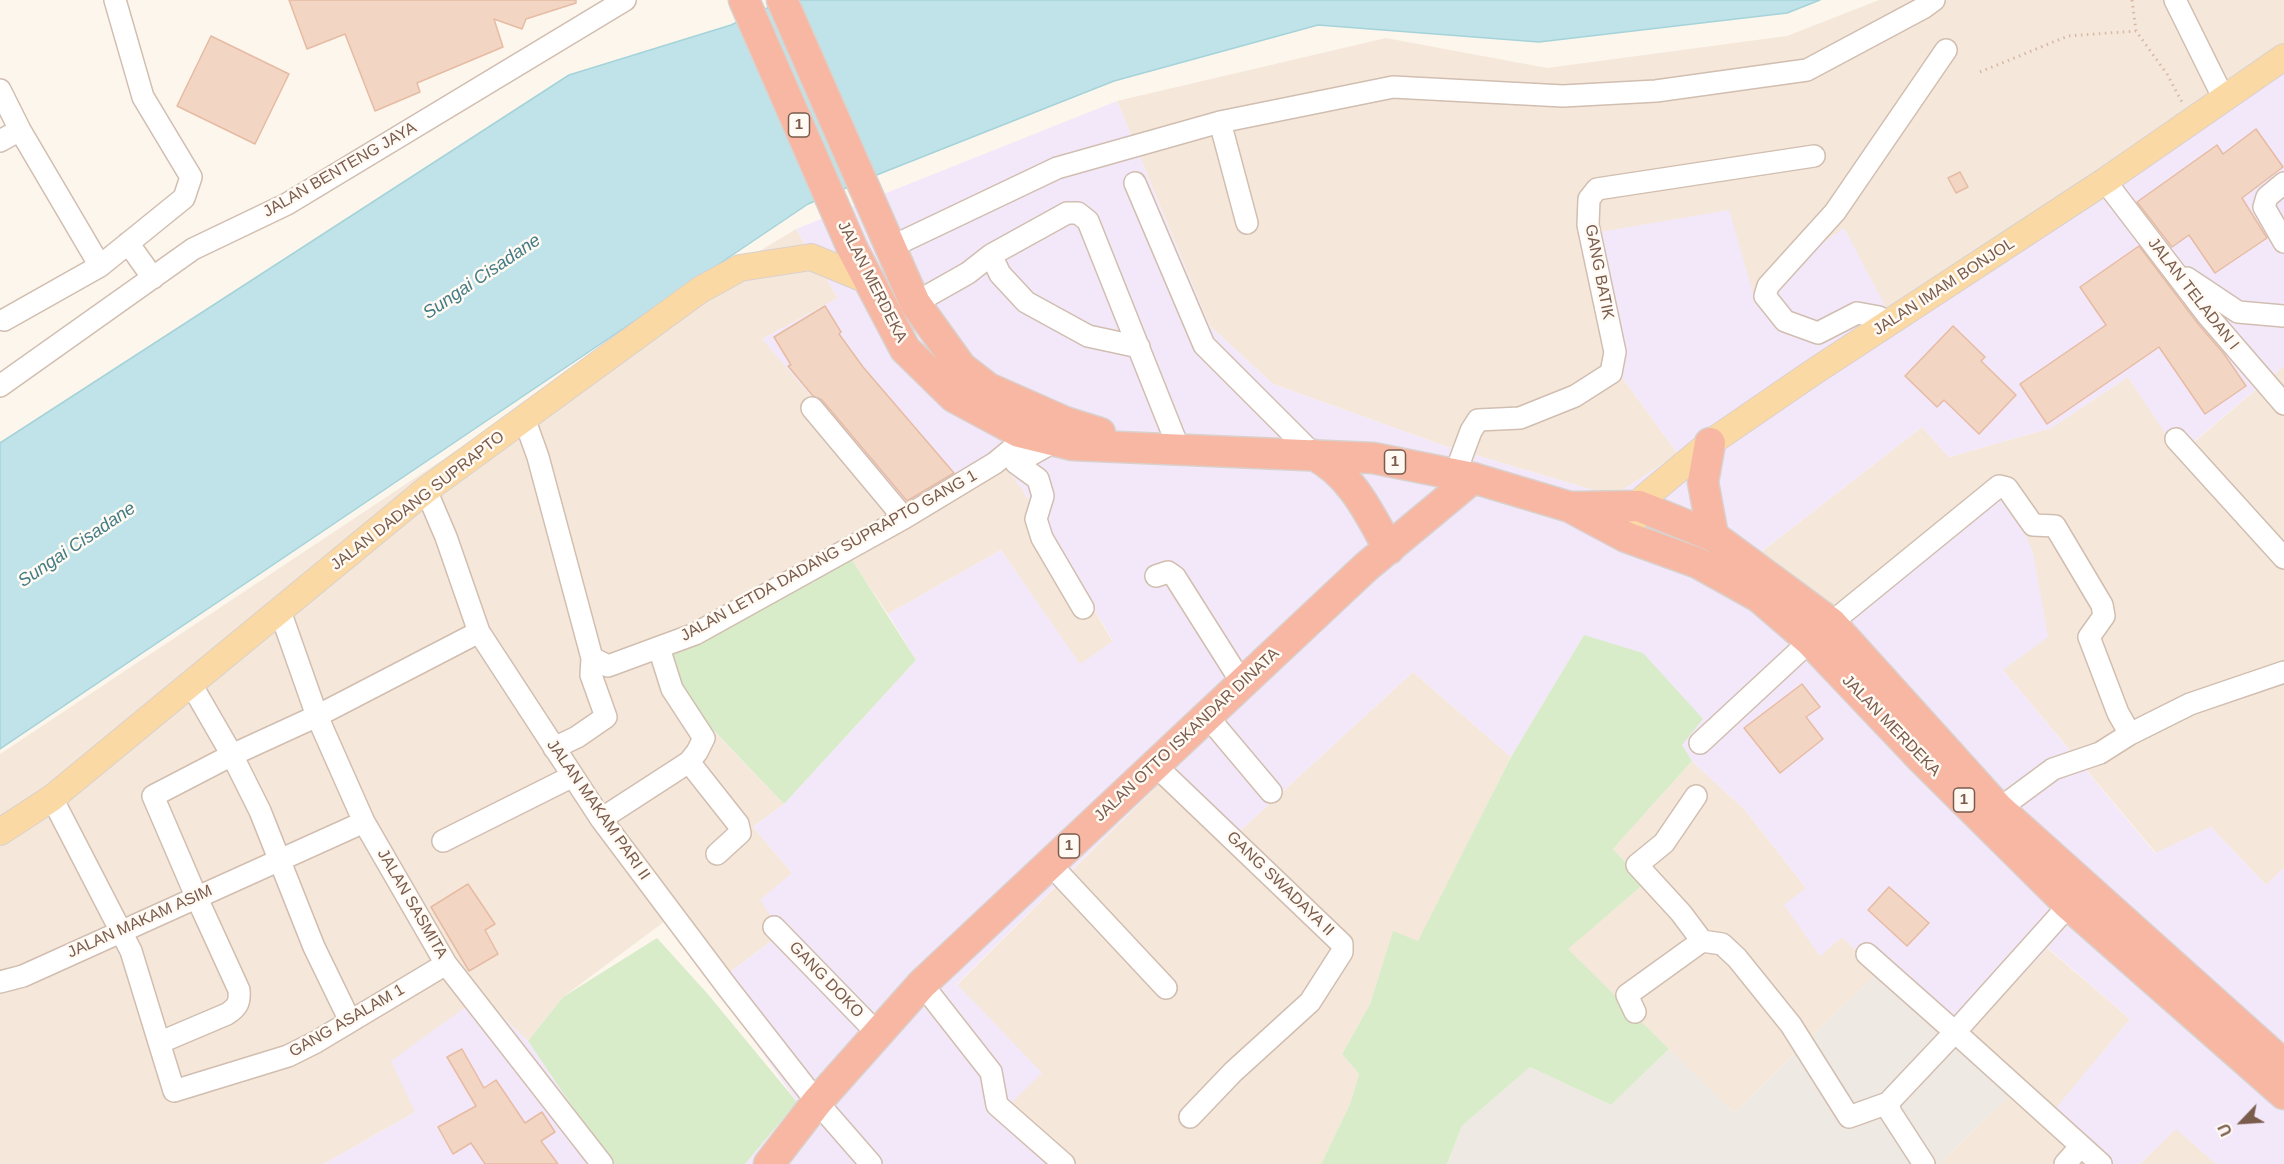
<!DOCTYPE html>
<html>
<head>
<meta charset="utf-8">
<style>
  body { margin:0 }
  #map { position:relative; width:2284px; height:1164px; overflow:hidden; background:#fdf6ec; font-family:Arial,sans-serif }
  canvas { display:block }
  .north { position:absolute; left:2212px; top:1092px; width:60px; height:60px; -webkit-text-stroke:4px #fffaf3; paint-order:stroke; rotate:245deg; font-size:16px; font-weight:700; line-height:24px; text-align:center; color:#7a5c4d }
  .north::after { content:''; display:block; margin:auto; width:21px; height:27px; background:#7a5c4d; clip-path:polygon(50% 0,100% 100%,50% 72%,0 100%) }
</style>
</head>
<body>
<div id="map">
<canvas width="2284" height="1164"></canvas>
<div class="north">U</div>
</div>
<script>
const c = document.querySelector('canvas').getContext('2d');
c.lineJoin = 'round';
function fillPath(path, color) { c.fillStyle = color; c.fill(path, 'evenodd'); }
function trace(path, color, width, dash) { c.strokeStyle = color; c.lineWidth = width; c.lineCap = dash ? 'butt' : 'round'; c.setLineDash(dash || []); c.stroke(path); }
function write(font, color, halo, rows, align = 'center') {
  c.font = font + ' Arial,sans-serif'; c.lineWidth = 5; c.setLineDash([]); c.textBaseline = 'middle'; c.strokeStyle = halo; c.fillStyle = color; for (const [text, x, y, turn = 0] of rows) {
    c.save(); c.translate(x, y); c.rotate((+turn || 0) * Math.PI / 180); c.textAlign = isNaN(turn) ? turn : align; if (halo) c.strokeText(text, 0, 0); c.fillText(text, 0, 0); c.restore();
  }
}
const residential = new Path2D(`
  M1879,0H2284V44L1889,315L1753,293L1621,376L1678,454L1613,496L1442,445L1273,384L1209,325L1117,101L1386,38L1547,68L1787,36Z
  M796,229L838,298L762,339L992,450L1022,489L1113,642L1080,665L1001,550L888,614L852,561L673,689L784,804L753,827L793,874L782,933L714,984L668,919L563,997L528,1041L481,997L415,1112L324,1164H0V754L442,460L664,309Z
  M2284,366V868L2266,885L2211,827L2156,853L2002,669L1823,631L1747,563L1922,427L1949,457L2051,428L2128,377L2180,454Z
  M1413,672L1511,757L1418,942L1393,932L1370,1004L1342,1054L1359,1074L1350,1104L1321,1164H1063L1001,1111L1041,1073L957,985L1169,774L1231,839Z
  M1692,761L1745,810L1806,888L1820,955L1842,937L1878,972L1734,1113L1567,949L1645,883L1613,849Z
  M2047,948L2130,1019L2051,1115L2102,1164H1939L2016,1090L1964,1036Z
  M2176,1128L2216,1164H2140Z`);
const industrial = new Path2D(`
  M1878,972L2016,1090L1939,1164H1447L1462,1126L1530,1067L1611,1105L1669,1049L1734,1113Z`);
const education = new Path2D(`
  M2284,44V366L2179,454L2128,377L2051,428L1949,457L1922,427L1747,563L1823,630L2005,490L2033,552L2048,637L2003,670L2155,853L2211,827L2266,885L2284,868V1164H2216L2176,1129L2140,1164H2102L2050,1115L2130,1019L2048,948L1964,1036L1878,972L1842,937L1820,956L1784,905L1806,888L1745,810L1692,761L1681,745L1703,719L1584,635L1511,757L1413,672L1231,839L1169,774L957,984L1042,1073L1002,1112L1063,1164H745L797,1102L714,984L782,933L760,900L792,873L753,827L784,804L916,660L888,614L1001,550L1080,664L1113,641L1022,489L992,450L916,519L762,339L838,298L796,229L1117,101L1209,325L1273,384L1442,445L1613,496L1678,454L1621,376L1594,233L1729,210L1753,293L1844,228L1890,315Z
  M481,996L528,1041L611,1164H324L415,1112L391,1061Z`);
const green = new Path2D(`
  M852,560L916,660L784,804L673,688L669,654Z
  M1584,635L1643,653L1703,719L1682,745L1692,761L1613,849L1645,883L1568,949L1669,1049L1611,1105L1530,1067L1462,1126L1447,1164H1321L1350,1104L1359,1074L1342,1054L1370,1004L1393,931L1418,941L1511,757Z
  M657,938L706,992L797,1102L745,1164H611L528,1041L563,997Z`);
const water = new Path2D(`
  M784,0H1820L1787,13L1539,42L1318,25L1114,81L879,174L808,204L0,749V443L569,75L731,25Z`);
const building = new Path2D(`
  M289,0H576V3L526,19L522,29L494,19L503,47L417,83L420,92L375,111L345,34L307,49Z
  M211,36L289,74L255,144L177,106Z
  M2256,129L2283,167L2242,198L2267,238L2215,273L2189,235L2172,247L2137,202L2217,145L2223,154Z
  M1960,172L1968,187L1956,193L1948,178Z
  M2139,246L2199,325L2224,354L2246,386L2205,414L2159,347L2047,424L2020,384L2106,325L2080,287Z
  M825,306L841,332L839,334L863,367L954,473L907,501L822,400L813,396L788,366L791,365L774,337Z
  M1953,326L1985,357L1981,361L2016,395L1979,434L1944,400L1937,407L1905,376Z
  M1802,684L1820,707L1806,717L1823,739L1780,773L1744,728Z
  M468,884L495,924L485,930L498,954L469,971L431,907Z
  M1889,887L1929,923L1907,946L1868,910Z
  M462,1049L484,1088L496,1080L525,1123L542,1112L555,1132L541,1141L558,1164H485L471,1143L453,1154L438,1127L476,1106L447,1057Z`);
const path = new Path2D(`
  M2132,0L2136,31
  M1980,72L2068,36L2136,31L2167,74L2183,104`);
const minor = new Path2D(`
  M2175,0L2224,99
  M0,90L20,130L100,266
  M1220,122L1247,223
  M0,141L20,130
  M2105,181L2209,317L2284,404
  M1135,183L1204,345L1314,455
  M2284,183L2267,197L2264,207L2284,242
  M128,243L153,278
  M891,247L1057,168L1220,122L1393,87L1563,96L1656,91L1807,70L1923,8L1934,0
  M2187,278L2238,312L2284,316
  M915,303L968,273L991,255
  M4,320L100,266L184,198L191,177L143,97L115,0
  M1889,324L1879,317L1857,313L1818,333L1785,321L1765,296L1768,286L1835,212L1946,50
  M1139,347L1088,336L1026,302L1000,274L991,255L1067,213H1078L1088,221L1179,449
  M0,386L193,249L287,204L625,0
  M812,408L904,518
  M524,418L538,457L592,658L608,666L695,634L904,518L995,463L1030,434
  M2176,439L2284,558
  M1055,441L1016,463L1038,479L1043,496L1036,519L1042,538L1083,608
  M1455,474L1471,431L1478,420L1520,418L1575,396L1611,373L1615,352L1588,225L1589,199L1597,189L1814,156
  M426,490L446,537L479,632L601,819L728,988L817,1102L871,1164
  M1156,576L1168,572L1175,577L1242,683
  M280,611L317,716L364,822L446,964L602,1164
  M1831,623L1999,486L2007,488L2033,525L2055,526L2102,605L2104,616L2089,637L2118,713L2130,734
  M191,684L232,755L260,811L314,947L350,1021
  M1207,716L1271,792
  M1700,743L1810,641
  M554,748L577,737L606,717L591,675L592,658
  M689,762L738,824L740,833L717,854
  M1155,765L1342,944V952L1310,1002L1233,1072L1190,1117
  M1696,796L1664,843L1637,865L1681,913L1702,941
  M52,798L131,951L174,1091L288,1056L316,1042L446,964
  M1999,809L2053,769L2100,753L2130,734L2190,704L2284,672
  M601,819L689,762L697,752L704,738L672,689L659,648
  M443,841L573,776
  M1050,864L1166,988
  M774,927L878,1034
  M1867,954L1955,1032L2069,905
  M0,982L23,976L364,822
  M922,984L991,1072L997,1105L1064,1164
  M1635,1012L1627,995L1702,941L1722,944L1737,958L1791,1025L1849,1117L1888,1103L1955,1032L2101,1164
  M161,1042L227,1014C238,1007 240,1002 239,990L196,896L153,796L232,755L317,716L479,632
  M1888,1103L1891,1113L1924,1164
  M2065,1164L2081,1146`);
const major = new Path2D(`
  M1626,537L1644,498L1710,443L1812,373L2105,181L2284,57
  M0,832L52,798L426,490L700,290L740,268L811,257L869,281`);
const highway = new Path2D(`
  M744,0L853,250L905,349L954,397L1019,432L1072,445L1373,458L1473,478L1570,507L1626,537L1698,563L1759,597L1810,641L1919,756L2069,905L2284,1094
  M782,0L915,303L961,367L988,388L1065,422L1100,433
  M1710,443L1703,482L1713,536
  M1314,455C1352,475 1369,513 1389,549
  M1573,507L1639,506L1713,536L1831,623L1999,809L2284,1065
  M769,1164L817,1102L922,984L1366,567L1473,478`);
const shields = [
  [799,125,21],
  [1395,462,21],
  [1964,800,21],
  [1069,846,21]
];
const shieldNames = [
  ["1",799,125],
  ["1",1395,462],
  ["1",1964,800],
  ["1",1069,846]
];
const streetNames = [
  ["JALAN BENTENG JAYA",340,170,-30],
  ["GANG BATIK",1599,272,79],
  ["JALAN MERDEKA",872,282,63],
  ["JALAN IMAM BONJOL",1944,287,-33],
  ["JALAN TELADAN I",2193,294,52],
  ["JALAN DADANG SUPRAPTO",418,501,-38],
  ["JALAN LETDA DADANG SUPRAPTO GANG 1",829,556,-29],
  ["JALAN MERDEKA",1891,726,46],
  ["JALAN OTTO ISKANDAR DINATA",1187,735,-43],
  ["JALAN MAKAM PARI II",598,810,55],
  ["GANG SWADAYA II",1280,884,44],
  ["JALAN SASMITA",412,904,60],
  ["JALAN MAKAM ASIM",140,922,-24],
  ["GANG DOKO",826,980,46],
  ["GANG ASALAM 1",347,1021,-30]
];
const waterNames = [
  ["Sungai Cisadane",482,277,-34],
  ["Sungai Cisadane",77,545,-34]
];
fillPath(residential, '#f5e8da');
fillPath(industrial, '#efe9e4');
fillPath(education, '#f3e8fa');
fillPath(green, '#d8ecc9');
fillPath(water, '#bfe3e8');
trace(water, '#a5d3da', 1.5);
fillPath(building, '#f3d5c3');
trace(building, '#e6bba3', 1.5);
trace(minor, '#d1beb0', 24);
trace(major, '#dad1cd', 28);
trace(highway, '#dad1cd', 33);
trace(path, '#d9b8a5', 3, [1.5, 4.5]);
trace(minor, '#fff', 21);
trace(major, '#fbd9a5', 26);
trace(highway, '#f7b7a3', 30);
for (const [x, y, w] of shields) { const box = new Path2D(); box.roundRect(x - w / 2, y - 12, w, 24, 4.5); c.fillStyle = '#fffaf3'; c.fill(box); trace(box, '#7a5c4d', 1.5); }
write('bold 15px', '#7a5c4d', null, shieldNames);
write('16px', '#7a5c4d', '#fffaf3', streetNames);
write('italic 18px', '#437c86', '#fffaf3', waterNames);
</script>
</body>
</html>
